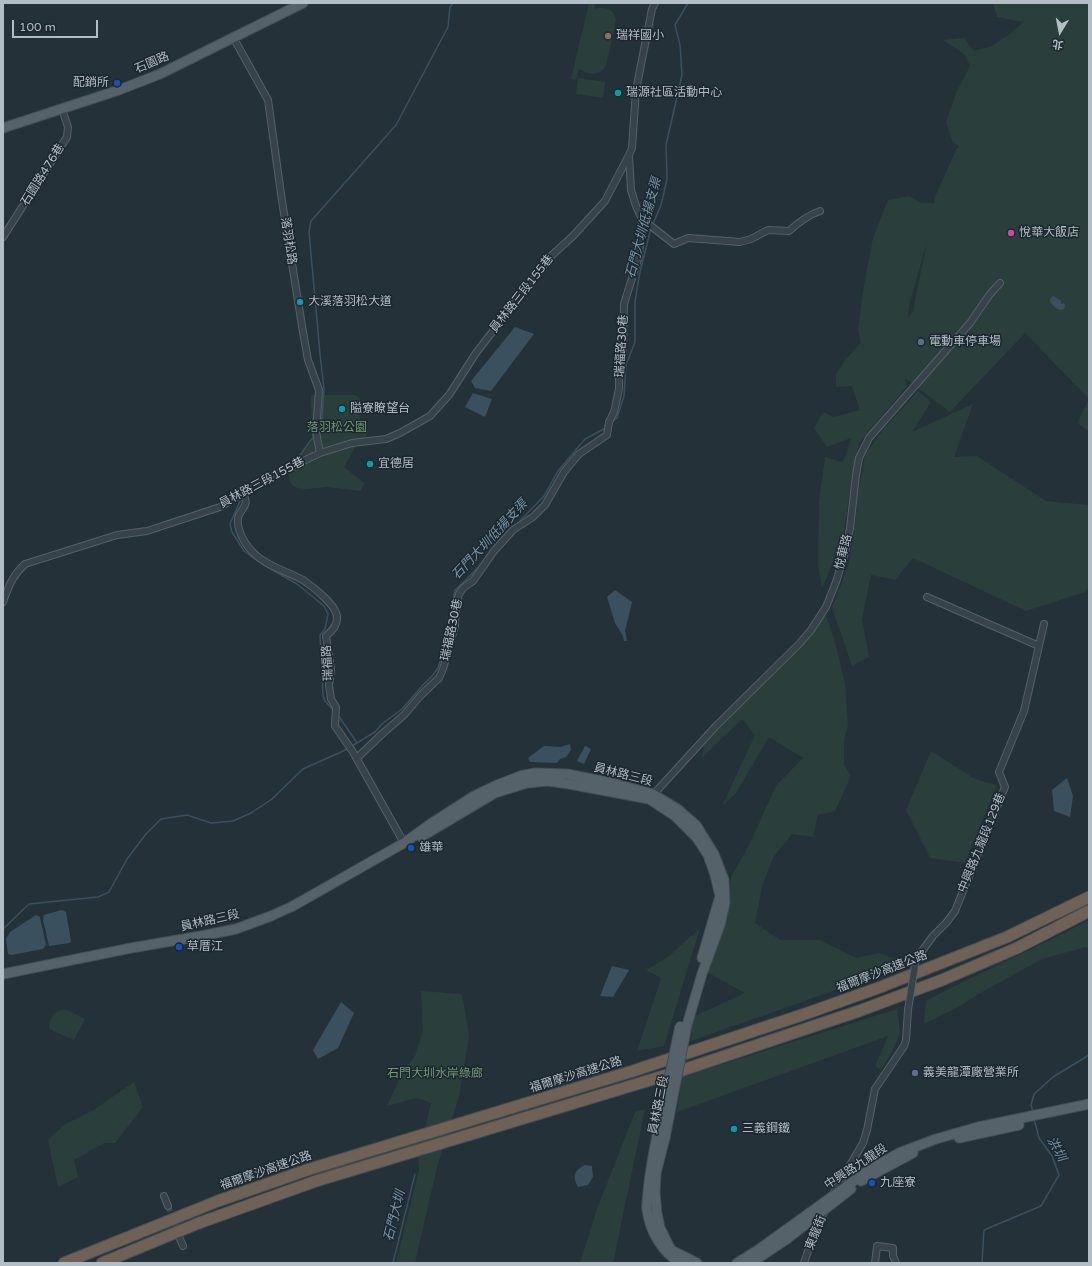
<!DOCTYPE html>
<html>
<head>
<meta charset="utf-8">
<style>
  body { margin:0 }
  #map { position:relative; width:1092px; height:1266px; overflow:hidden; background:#243139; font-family:"Varela Round","Noto Sans TC",sans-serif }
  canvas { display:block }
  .frame { position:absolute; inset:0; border:4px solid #b3bdc5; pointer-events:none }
  .north { position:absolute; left:1040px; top:12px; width:40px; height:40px; -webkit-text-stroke:3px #1d272f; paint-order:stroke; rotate:190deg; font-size:11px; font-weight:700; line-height:16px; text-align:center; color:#b3bdc5 }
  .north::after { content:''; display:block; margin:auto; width:14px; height:18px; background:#b3bdc5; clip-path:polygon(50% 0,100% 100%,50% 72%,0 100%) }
  .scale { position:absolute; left:12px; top:20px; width:86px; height:18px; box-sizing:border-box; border:2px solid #b3bdc5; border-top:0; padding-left:5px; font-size:12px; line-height:14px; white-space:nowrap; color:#b3bdc5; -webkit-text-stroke:3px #1d272f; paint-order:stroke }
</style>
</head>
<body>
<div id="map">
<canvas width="1092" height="1266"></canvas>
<div class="frame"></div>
<div class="north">北</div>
<div class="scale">100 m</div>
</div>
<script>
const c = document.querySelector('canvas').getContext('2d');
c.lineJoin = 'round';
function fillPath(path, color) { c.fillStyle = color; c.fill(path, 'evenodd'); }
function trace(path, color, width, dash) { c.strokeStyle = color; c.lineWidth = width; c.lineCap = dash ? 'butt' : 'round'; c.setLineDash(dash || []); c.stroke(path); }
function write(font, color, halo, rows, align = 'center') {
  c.font = font + ' "Varela Round","Noto Sans TC",sans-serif'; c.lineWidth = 3; c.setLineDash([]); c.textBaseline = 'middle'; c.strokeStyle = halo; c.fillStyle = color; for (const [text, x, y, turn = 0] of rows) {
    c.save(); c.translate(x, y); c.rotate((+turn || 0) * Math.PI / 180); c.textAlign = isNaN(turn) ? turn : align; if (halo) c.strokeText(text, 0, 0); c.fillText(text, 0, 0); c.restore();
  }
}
const green = new Path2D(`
  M589,3H595L594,9C604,6 614,8 616,20L606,65C600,76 589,76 579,69L576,80L571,79Z
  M993,3H1089V431L1077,423L1089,399L1025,333L950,412L905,378L907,386L859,443L851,482L843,538L822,588L818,564L819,502L825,457L841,462L844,460L851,438L827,447L814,428L823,412L834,417L860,410L852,386L836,387V374L846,359L861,343L858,330L863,291L873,238L888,200L909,196L922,203H934L935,197L956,150L959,146L953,143L946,123L956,93L970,66L965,55L943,40L964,38L974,51L992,46L1011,33L1023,22L997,17ZM927,241L913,311L908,318L909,306Z
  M578,78L605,82L603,98L576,94Z
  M918,391L931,402L912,432L973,404L954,457L977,456L1046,501L1089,505V587L1085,592L1026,611L913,558L895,580L871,575L862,619L869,657L852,666L832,608L849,564L857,502L865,455L883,430Z
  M311,395H355L359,398L362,403L359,413L360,418L368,429V433L365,438L356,445L344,467L364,483L361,491L328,487L306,489L298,488L293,486L289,480V475L296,462L312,441Z
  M825,615L828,620L835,642L845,683L848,726L844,740V765L851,776L835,811L818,815L813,837L792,834L774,856L763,883L755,923L780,940H820L856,958L879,953L909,964L691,1041L693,1017L745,993L705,971L730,895L731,877L749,845L776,786L803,758L769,737L736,793L722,806L755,735L742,719L702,758L704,745Z
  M931,751L975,779L997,785L965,863L930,858L906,810Z
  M1089,920V949L1086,947L1042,959L982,992L960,1006L924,1024L926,1001C979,972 1036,949 1089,920Z
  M700,928L664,1046L637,1051L661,978L646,970L668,957Z
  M421,991L462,994L469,1036L459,1096L437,1167L415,1263H396L419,1170L418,1158L431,1103L417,1098L387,1106L402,1073L415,1056L423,1030Z
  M65,1009L85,1019L74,1040L49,1029C50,1017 52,1012 65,1009Z
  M897,1009L900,1033L894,1048L881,1070L875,1066L888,1036L677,1112L682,1077Z
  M134,1082L143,1107L115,1143H104L74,1160L78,1177L58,1187L48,1140L64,1125L92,1111Z
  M645,1109L613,1263H580L597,1209L635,1112Z`);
const water = new Path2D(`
  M1053,296L1055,297L1061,301V304L1064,303L1065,306L1064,309C1058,312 1054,306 1050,302V299Z
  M515,327L534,334L491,391L475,388L471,381Z
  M473,393L492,399L485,417L465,407Z
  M615,590L632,602L625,631L627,641H624L623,636L615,623L607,597Z
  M570,744L571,750L566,757L560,759L557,763L530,762L528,758L544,746L560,747Z
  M585,746L591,749L584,764L577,761Z
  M1067,778L1073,796L1070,817L1054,811L1052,790Z
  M62,910L66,912L71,941L70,943L49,946L43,920L44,915Z
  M36,915L40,917L46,945L43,949L11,955L8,954L6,939L10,932Z
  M612,966L629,970L613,997L600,996Z
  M341,1002L354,1013L338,1048L318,1059L313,1050Z
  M585,1165L592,1166L593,1177L588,1185L578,1187C572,1175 574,1171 585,1165Z`);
const stream = new Path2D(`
  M653,224L661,205L667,179L666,145L682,75L680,45L675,25L688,3
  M613,421L617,418L624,396L626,365L635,342V301L640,272L651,228
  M319,434L321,432L324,389L320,354L309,232L311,221L396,125L448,27L450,7L453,3
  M295,463L310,441L314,437
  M246,497L251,493L288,472
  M243,499L240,501L230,524L232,532L244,551L262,564L297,584L324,606L328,614L325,629L320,635L323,695L325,701L334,711
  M517,524L544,496L558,471L585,439L602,430L607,426
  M338,715L357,743
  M352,746L375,732L382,724L402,709L423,685L432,676L438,668L447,637L455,590L467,579L484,561
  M3,929L29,904L98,897L109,892L127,859L146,834L161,819L187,815L211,823L233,821L251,813L272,799L303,769L341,752L349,748
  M1033,1112L1031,1105L1034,1094L1053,1077L1089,1055
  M393,1263L415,1174
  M982,1263L984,1230L1041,1206L1059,1175L1052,1156L1039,1138L1034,1119`);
const minorTunnel = new Path2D(`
  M168,1206L179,1234`);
const minor = new Path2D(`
  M655,3L652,9L636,90L632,148L629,155L631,190L636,206L642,219L674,244L688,238L740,242L751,239L768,230L789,231C799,222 808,215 820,211
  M233,37L268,100L282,201L303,332L308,360L319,390L316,432L320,453
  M3,237L67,137L68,127L62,109
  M243,493C249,506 244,505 239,515C235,525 241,536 246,544C250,550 258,558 264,561C276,569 290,573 303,580C312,586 338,606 337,618C337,626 332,631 326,636L331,669L329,685L331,699L336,707L335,726L353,752L404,843
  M927,597L1039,646
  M3,602C9,586 12,576 25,564L117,535L147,531L220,507L262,481L320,453L352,443L386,439L400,433L430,416L449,395L476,353L550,257L573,236L605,201L629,155
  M357,758L382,734L404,715L421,695L439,678L443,669L455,626L456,605L459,594L463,588L473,581L494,551L513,530L533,517L545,505L564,472L579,454L607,435L609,422L614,412L619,389V378L623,348L624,304L639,256L642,219
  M652,796L716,726L800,643L811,630L826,607L836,582L845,553L850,528L856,475L859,458L869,438L970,323L990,294L1000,283
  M916,959L933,936L946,923L955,911L1005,787L999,772L1024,711L1044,624
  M833,1194L863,1143L867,1130L875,1089L904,1046L906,1040L908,1010
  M164,1196L168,1206
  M180,1239L183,1246
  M804,1263L816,1227L825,1211
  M875,1263L877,1246L893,1248V1256L896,1263`);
const primary = new Path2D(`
  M3,128L119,90L160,74L303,3
  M421,837L495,793L527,783L548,781L569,784L649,799L675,816L697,838L708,855L715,875L720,896L702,958
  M3,974L131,948L201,936L236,929L271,916L293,906L404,843L432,823L474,796L497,785L520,776L535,773L567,774L612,783L653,794L679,810L696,825L714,854L724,880L725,903L720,925L702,974L687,1025
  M657,1136C653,1155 650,1173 648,1191C648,1197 646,1204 647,1210C650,1231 662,1253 681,1263
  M665,1138L656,1173L655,1193L657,1214L660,1228L671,1250L697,1263
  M959,1138L1019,1125
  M861,1181L913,1153
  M737,1263L758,1250L869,1170L899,1153L936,1139L978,1127L1089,1104
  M751,1263L787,1239L851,1189`);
const motorway = new Path2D(`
  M64,1263L218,1201L310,1169L633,1071L805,1014L878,988L1007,937L1089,897
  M102,1263L199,1223L316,1181L680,1071L859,1011L942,980L1017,948L1089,911`);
const minorBridge = new Path2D(`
  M908,1010L916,959`);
const primaryBridge = new Path2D(`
  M657,1136L680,1026
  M665,1138L687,1025`);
const markers = [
  [608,36,4,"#8d6e63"],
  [117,83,4,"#1a4fb4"],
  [618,93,4,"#0f9aa8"],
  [1011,233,4,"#d1479c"],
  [300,302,4,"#0f9aa8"],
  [921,342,4,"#5c6f8a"],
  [342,409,4,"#0f9aa8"],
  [370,464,4,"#0f9aa8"],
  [411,848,4,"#1a4fb4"],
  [179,947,4,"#1a4fb4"],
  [915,1073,4,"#5c6f8a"],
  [734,1129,4,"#0f9aa8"],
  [872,1183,4,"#1a4fb4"]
];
const poiNames = [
  ["瑞祥國小",616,36],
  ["配銷所",109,83,"right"],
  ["瑞源社區活動中心",626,93],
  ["悅華大飯店",1019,233],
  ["大溪落羽松大道",308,302],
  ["電動車停車場",929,342],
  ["隘寮瞭望台",350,409],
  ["宜德居",378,464],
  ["雄華",419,848],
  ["草厝江",187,947],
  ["義美龍潭廠營業所",923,1073],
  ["三義鋼鐵",742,1129],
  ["九座寮",880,1183]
];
const streetNames = [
  ["石園路",152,63,-23],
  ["石園路476巷",43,175,-58],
  ["落羽松路",288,241,81],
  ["員林路三段155巷",522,294,-52],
  ["瑞福路30巷",622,346,-86],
  ["員林路三段155巷",262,483,-28],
  ["悅華路",844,552,-76],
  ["瑞福路30巷",452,630,-78],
  ["瑞福路",328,663,-93],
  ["員林路三段",623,775,14],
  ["中興路九龍段129巷",982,843,-68],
  ["員林路三段",210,921,-13],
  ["福爾摩沙高速公路",882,972,-21],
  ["福爾摩沙高速公路",576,1075,-17],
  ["員林路三段",659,1105,-79],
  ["中興路九龍段",856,1167,-33],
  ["福爾摩沙高速公路",266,1171,-19],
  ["東龍街",816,1233,-68]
];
const parkNames = [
  ["落羽松公園",337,428],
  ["石門大圳水岸綠廊",435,1074]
];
const waterNames = [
  ["石門大圳低揚支渠",644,228,-75],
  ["石門大圳低揚支渠",490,540,-47],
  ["洪圳",1056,1149,61],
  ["石門大圳",395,1216,-76]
];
fillPath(green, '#2a3f3c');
fillPath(water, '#3a505f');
trace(stream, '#3a505f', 1.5);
trace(minorTunnel, '#39464e', 6, [6, 3]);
trace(minor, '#566068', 8);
trace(primary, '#444e56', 11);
trace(motorway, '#434d55', 13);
trace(minor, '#38424a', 6);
trace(primary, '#56626a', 9);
trace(motorway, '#6f6156', 11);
trace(minorBridge, '#566068', 8, []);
trace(primaryBridge, '#444e56', 11, []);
trace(minorBridge, '#38424a', 6);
trace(primaryBridge, '#56626a', 9);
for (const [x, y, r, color] of markers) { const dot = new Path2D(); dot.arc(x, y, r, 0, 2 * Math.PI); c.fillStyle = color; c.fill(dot); trace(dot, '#1d272f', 1.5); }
write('12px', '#b3bdc5', '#1d272f', poiNames, 'left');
write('12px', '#b3bdc5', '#1d272f', streetNames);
write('12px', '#739975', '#1d272f', parkNames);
write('italic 13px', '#7694a7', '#1d272f', waterNames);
</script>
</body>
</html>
